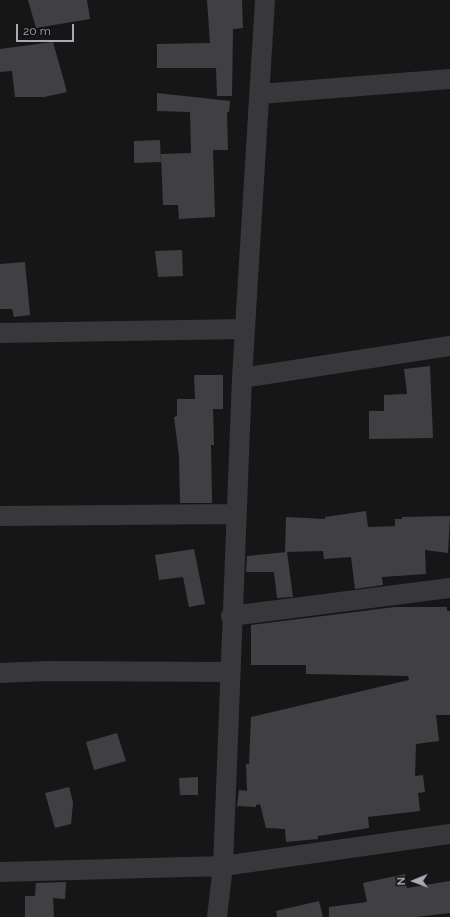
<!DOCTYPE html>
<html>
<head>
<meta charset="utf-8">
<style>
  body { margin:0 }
  #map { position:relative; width:450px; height:917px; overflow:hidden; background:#161617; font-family:Raleway,sans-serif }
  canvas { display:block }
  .north { position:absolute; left:394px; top:861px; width:40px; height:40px; -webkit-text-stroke:3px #111112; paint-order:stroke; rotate:269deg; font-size:11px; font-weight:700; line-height:16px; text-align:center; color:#a8abb7 }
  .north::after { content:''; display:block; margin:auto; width:14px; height:18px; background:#a8abb7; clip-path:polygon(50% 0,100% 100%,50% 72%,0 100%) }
  .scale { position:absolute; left:16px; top:24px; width:58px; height:18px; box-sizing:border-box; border:2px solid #a8abb7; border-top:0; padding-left:5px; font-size:12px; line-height:14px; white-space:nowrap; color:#a8abb7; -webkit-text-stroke:3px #111112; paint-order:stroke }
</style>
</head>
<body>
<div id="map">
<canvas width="450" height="917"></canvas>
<div class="north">N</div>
<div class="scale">20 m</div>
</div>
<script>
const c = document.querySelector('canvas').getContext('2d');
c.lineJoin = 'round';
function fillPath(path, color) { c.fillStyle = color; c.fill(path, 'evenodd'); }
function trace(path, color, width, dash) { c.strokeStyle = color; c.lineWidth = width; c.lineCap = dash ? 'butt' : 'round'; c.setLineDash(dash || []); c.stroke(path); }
const building = new Path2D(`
  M28,0H87L90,19L36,28Z
  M207,0H242L243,28L233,29L232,96H217L216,68H157V44L210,43Z
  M53,42L67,92L44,97H15L12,71L0,72V49Z
  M157,93L230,101L229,112H227L228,150H213L215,217L179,219L178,205H163L161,154L191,153L190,112L157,111Z
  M160,140L161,162L134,163V141Z
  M182,250L183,276L158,277L155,251Z
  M25,262L30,315L14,317L12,309H0V264Z
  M430,366L433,438L369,439V411H384V395L407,394L404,369Z
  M194,375H223V409H213L214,445H211L212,503H180L179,456L174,417L177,416V399H195Z
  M366,511L368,527L395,526V519H402V517L450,516L448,553L425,550L426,574L382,577L383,585L355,589L351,557L324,559L323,551L285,552L286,517L325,519V517Z
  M194,549L205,604L189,607L183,577L159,580L155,555Z
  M287,552L293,597L277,598L274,572H246L247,556Z
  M395,607H447V611H450V715H436L439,741L416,744L415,776L423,775L425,792L418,793L420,811L368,817L369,828L318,836V839L286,842L285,829L266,828L260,804L256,805V807L237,806L239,790L247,791L246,764H249L251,717L409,680L408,676L306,674V665H251V625Z
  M117,733L126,761L94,770L86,742Z
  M198,777V795H180L179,778Z
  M69,787L73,802L71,824L55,828L45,793Z
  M405,874L407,888L450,881V913L416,917H329V907L367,902L363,883Z
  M66,882L65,899L53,898L54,917H25V896H35L36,883Z
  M319,901L323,917H277L276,911Z`);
const street = new Path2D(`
  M260,94L450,79
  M0,333L245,329
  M242,378L450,346
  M0,516L235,514
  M231,616L450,588
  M0,673L47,671L230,672
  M0,872L223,866L450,834
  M217,917L223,866L242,378L265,0`);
fillPath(building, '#404044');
trace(street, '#37373c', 20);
</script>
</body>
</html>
